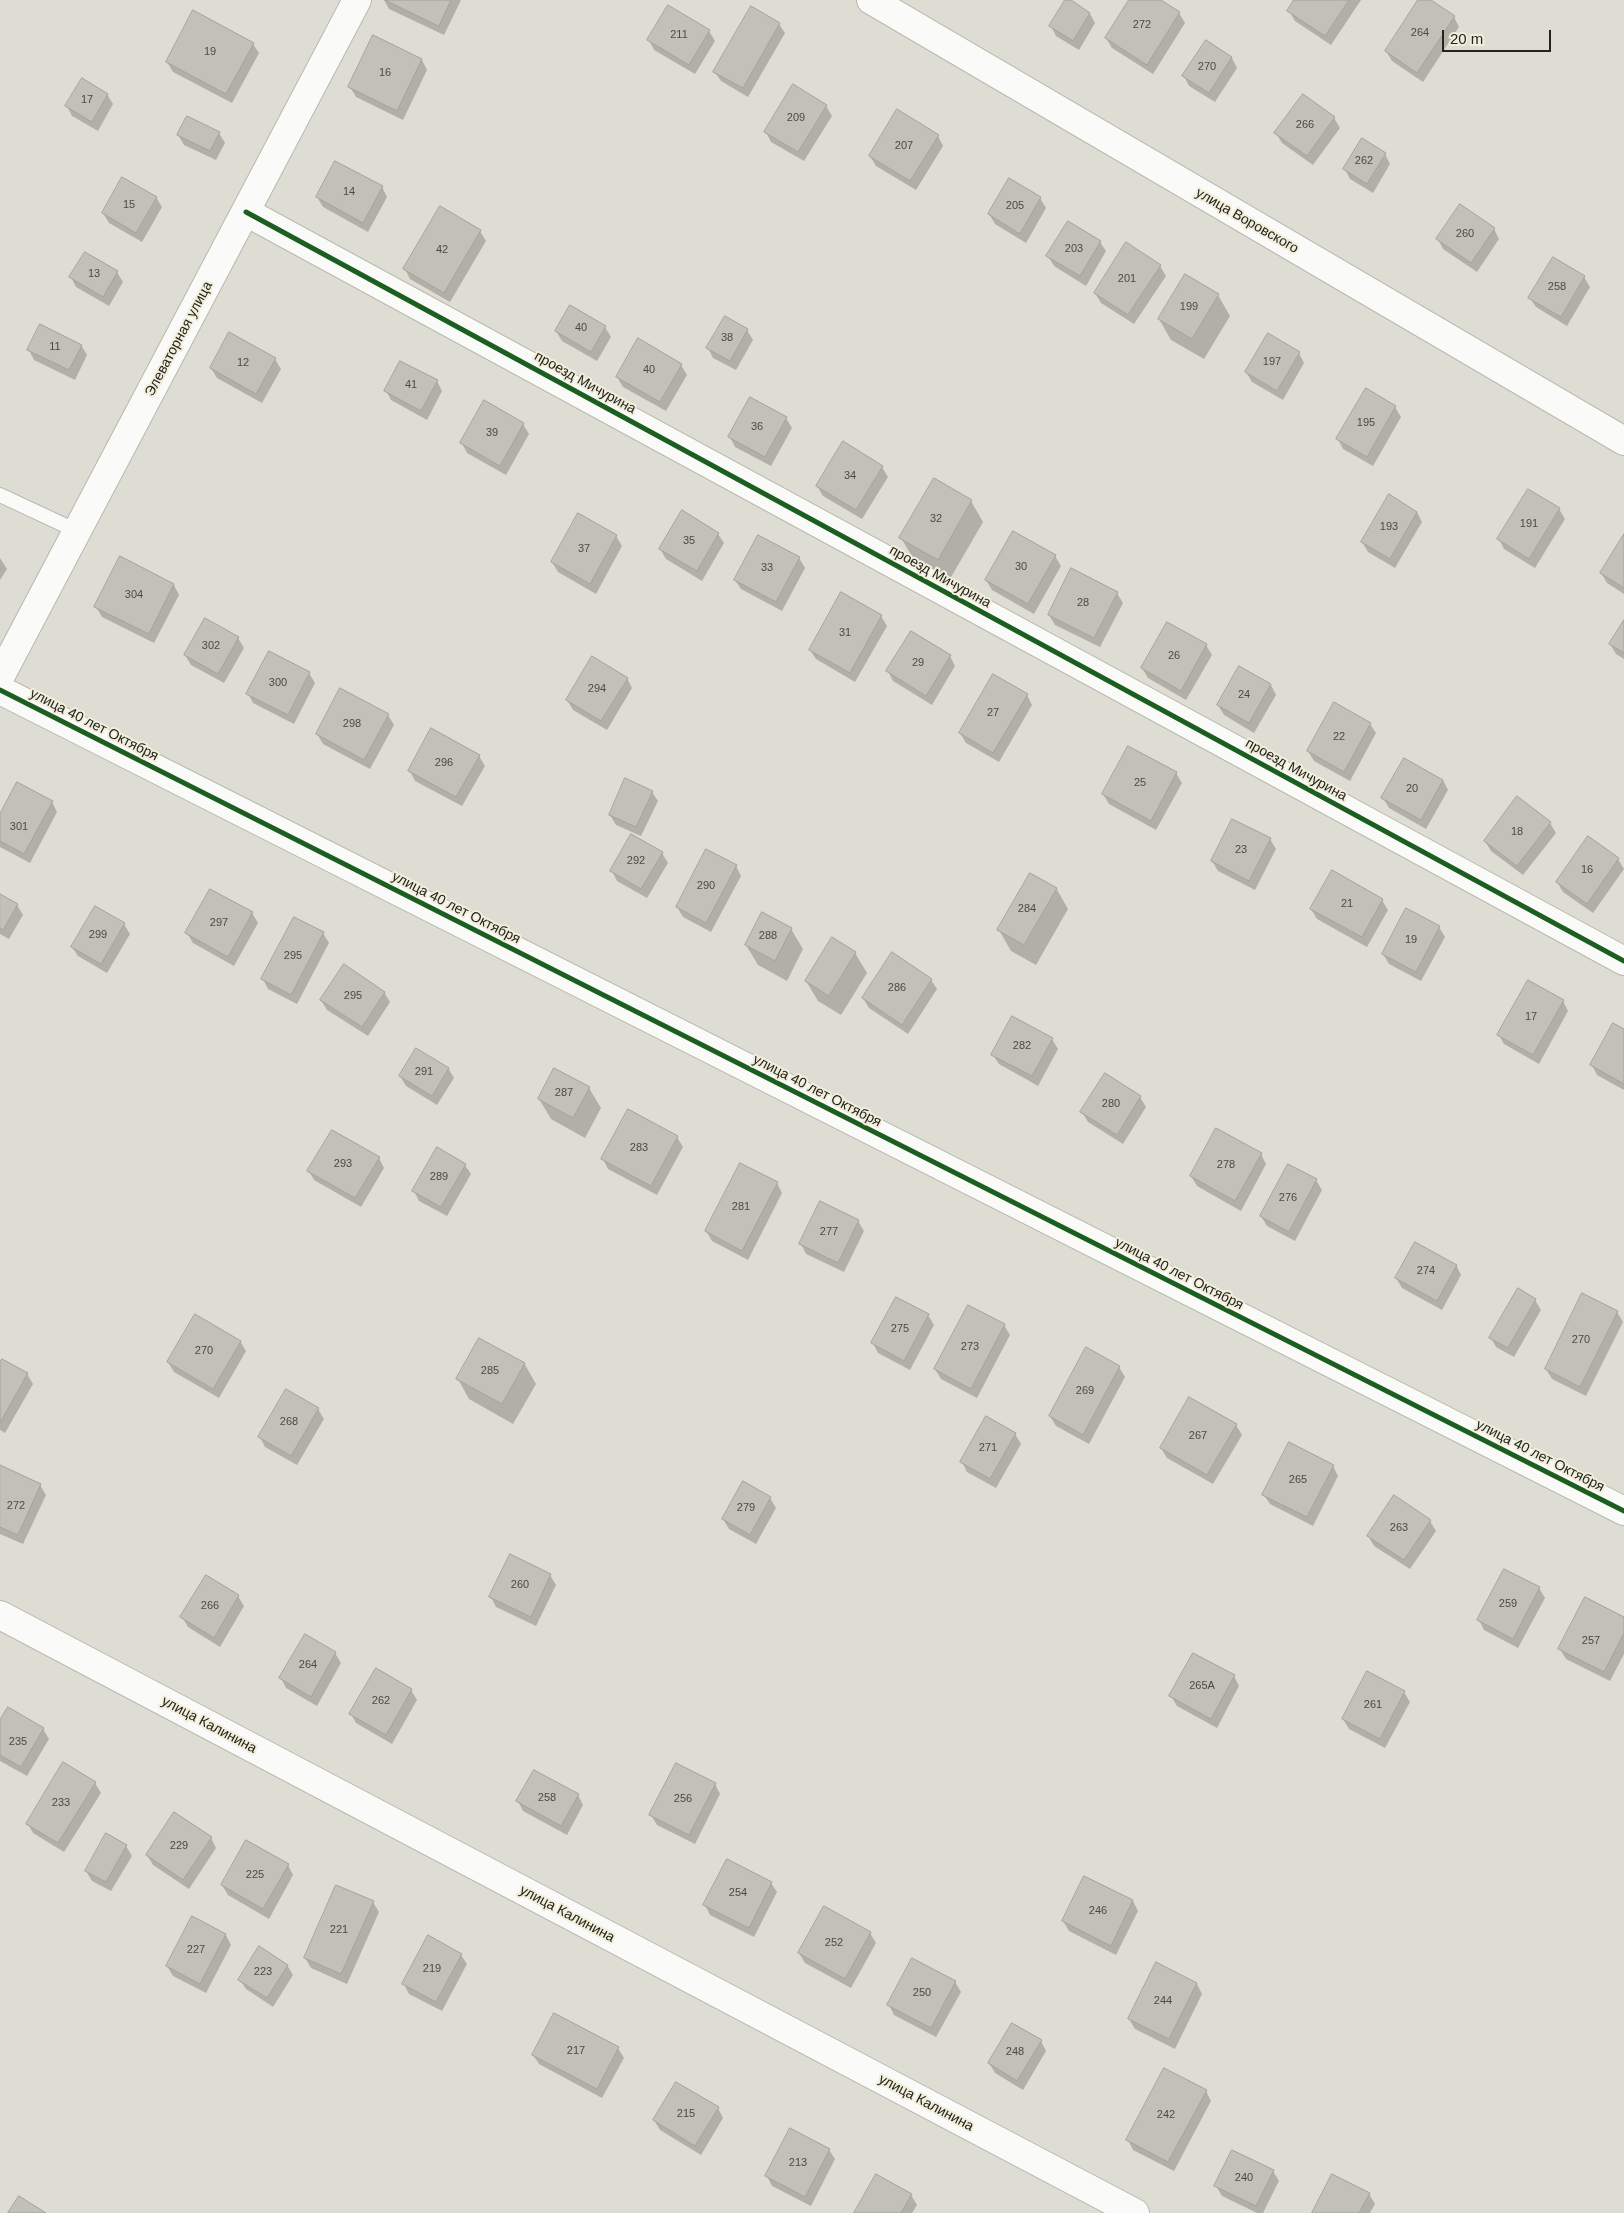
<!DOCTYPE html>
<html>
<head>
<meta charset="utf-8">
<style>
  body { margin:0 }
  #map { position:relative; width:1624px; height:2213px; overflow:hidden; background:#deddd3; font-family:Helvetica,sans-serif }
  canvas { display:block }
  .scale { position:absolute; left:1442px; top:30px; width:109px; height:22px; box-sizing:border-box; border:2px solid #24231d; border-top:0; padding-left:6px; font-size:15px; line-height:18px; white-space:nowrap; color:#24231d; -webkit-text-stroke:4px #f1eedb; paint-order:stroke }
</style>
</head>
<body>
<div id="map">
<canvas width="1624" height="2213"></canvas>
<div class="scale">20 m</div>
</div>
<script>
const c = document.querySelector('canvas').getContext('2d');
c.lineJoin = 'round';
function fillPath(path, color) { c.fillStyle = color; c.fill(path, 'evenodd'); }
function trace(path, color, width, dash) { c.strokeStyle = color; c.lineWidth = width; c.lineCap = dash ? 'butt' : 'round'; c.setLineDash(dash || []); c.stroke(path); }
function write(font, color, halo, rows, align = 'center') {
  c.font = font + ' Helvetica,sans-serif'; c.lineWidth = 4; c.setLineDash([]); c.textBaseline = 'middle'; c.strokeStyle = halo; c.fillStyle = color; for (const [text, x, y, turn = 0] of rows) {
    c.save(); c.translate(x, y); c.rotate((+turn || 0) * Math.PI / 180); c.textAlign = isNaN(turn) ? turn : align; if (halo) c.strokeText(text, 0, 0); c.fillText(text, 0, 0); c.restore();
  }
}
const shadow = new Path2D(`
  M384,0H461L444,35L389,9Z
  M1067,0L1090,14L1095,23L1079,50L1056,36L1051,26Z
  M1130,0H1158L1179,13L1185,23L1153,74L1112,48L1106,38Z
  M1296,0H1361L1331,45L1295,21L1289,11Z
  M1420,0H1429L1454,17L1459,27L1423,82L1392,61L1386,51Z
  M779,24L785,33L748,97L721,81L715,72Z
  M709,31L715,41L695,74L654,50L649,40Z
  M374,37L422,60L427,70L403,120L356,97L350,87Z
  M1206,42L1232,58L1237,68L1215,102L1189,86L1184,76Z
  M253,44L259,53L232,103L173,72L167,62Z
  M107,94L113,104L98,131L72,116L67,106Z
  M826,106L832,116L804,161L771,142L766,132Z
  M1334,118L1340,128L1313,165L1282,143L1276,133Z
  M219,133L225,143L216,160L184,145L178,135Z
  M938,136L943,146L916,190L876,166L870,156Z
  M1385,154L1390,164L1373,193L1350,179L1345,169Z
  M382,187L387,197L368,232L323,207L317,197Z
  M156,197L162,207L142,242L109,223L103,213Z
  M1040,198L1046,208L1026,243L995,224L989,214Z
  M1494,229L1499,239L1477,272L1443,249L1438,239Z
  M480,231L486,241L450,302L410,279L405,269Z
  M1100,242L1106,251L1086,286L1054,266L1048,256Z
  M1160,266L1166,276L1134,324L1101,303L1095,293Z
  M117,272L123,282L109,306L76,287L71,277Z
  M1584,277L1590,287L1567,326L1536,307L1530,298Z
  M1218,295L1230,316L1204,359L1171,340L1159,319Z
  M605,327L611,337L597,361L562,341L556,331Z
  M747,330L753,340L736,370L713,358L708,348Z
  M81,345L87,355L75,380L34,360L29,350Z
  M1299,353L1304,363L1283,400L1252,382L1246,372Z
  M275,359L281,369L262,403L217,378L211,368Z
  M681,365L687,375L666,411L623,387L617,377Z
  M437,381L442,391L427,420L391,400L386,390Z
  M1395,407L1401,417L1373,466L1343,449L1338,439Z
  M786,418L792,428L771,466L735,447L730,437Z
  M523,424L529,434L506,475L467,453L462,443Z
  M882,467L888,477L862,519L823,496L817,486Z
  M934,480L971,501L983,522L950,579L913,558L901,538Z
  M1559,509L1565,519L1535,568L1504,549L1499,539Z
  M1417,512L1422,522L1395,568L1368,552L1362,542Z
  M718,534L724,543L702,581L666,559L660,549Z
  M616,536L622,546L596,594L558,572L552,562Z
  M1624,537V594L1607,583L1601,573Z
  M1055,556L1061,566L1034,614L992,590L986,580Z
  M0,558L7,569L0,580Z
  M799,558L805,568L782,611L741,589L735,580Z
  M174,585L179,595L154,643L102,617L96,607Z
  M1117,593L1123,603L1100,647L1055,625L1049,615Z
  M842,594L881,616L887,626L855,682L816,659L810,650Z
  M1624,622V659L1616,654L1610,644Z
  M1168,624L1206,645L1212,655L1186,700L1148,678L1142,668Z
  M238,638L244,648L224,683L191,665L185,655Z
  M950,656L955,666L932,705L893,681L888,671Z
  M309,673L315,683L294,724L253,703L248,693Z
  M627,678L632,688L607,730L573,710L567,700Z
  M1271,685L1276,695L1254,733L1224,715L1218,705Z
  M1027,695L1032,705L999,762L966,743L960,733Z
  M388,715L394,725L370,769L323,744L317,734Z
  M1370,724L1376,733L1350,781L1314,761L1308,751Z
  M479,756L485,766L462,806L415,781L410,771Z
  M1176,773L1182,783L1156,830L1109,804L1103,794Z
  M1443,780L1448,790L1426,829L1389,808L1383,798Z
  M652,792L658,801L641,836L616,825L610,815Z
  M52,802L57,812L30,863L0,847V816Z
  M1550,823L1556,833L1523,875L1491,851L1485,841Z
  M1270,839L1276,849L1255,890L1218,871L1212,861Z
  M662,853L668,863L647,898L617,881L612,871Z
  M1618,859L1624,869L1593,913L1563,892L1557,882Z
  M736,866L741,876L711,932L683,917L677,907Z
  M1056,888L1068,909L1036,965L1011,951L999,930Z
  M0,895L17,905L23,915L9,939L0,934Z
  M1382,900L1388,910L1367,947L1317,919L1311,909Z
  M252,913L258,923L234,966L193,943L187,933Z
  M124,924L130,934L107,973L78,956L72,947Z
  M1439,927L1445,937L1421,981L1389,964L1383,954Z
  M791,929L803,949L787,981L758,965L746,945Z
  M323,933L329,943L297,1004L268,989L263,979Z
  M855,953L867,973L841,1015L818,1001L806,981Z
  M931,980L937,989L908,1034L869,1008L863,998Z
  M384,992L390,1002L368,1036L327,1010L321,1000Z
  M1563,1001L1568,1011L1539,1064L1504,1044L1499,1035Z
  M1624,1031V1090L1597,1075L1592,1065Z
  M1052,1039L1058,1049L1038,1086L999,1064L993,1055Z
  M448,1068L454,1078L437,1105L406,1086L400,1076Z
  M589,1088L601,1108L585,1138L551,1119L539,1099Z
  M1140,1097L1146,1107L1123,1144L1088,1122L1082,1112Z
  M677,1137L683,1147L657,1195L608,1169L603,1159Z
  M1261,1154L1266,1164L1241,1211L1197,1186L1191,1176Z
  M379,1158L384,1168L361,1207L314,1180L309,1171Z
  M465,1165L471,1174L447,1216L419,1201L414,1191Z
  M1316,1180L1322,1190L1295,1241L1267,1226L1261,1216Z
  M777,1183L782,1193L748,1260L712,1241L706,1231Z
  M858,1221L864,1231L844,1272L806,1254L801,1244Z
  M1456,1265L1461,1275L1442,1310L1402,1288L1396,1278Z
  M1535,1300L1541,1310L1514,1357L1496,1347L1491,1338Z
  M1617,1312L1623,1322L1586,1396L1552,1379L1546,1369Z
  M928,1315L934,1325L910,1370L878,1353L873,1343Z
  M1004,1325L1010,1335L977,1398L941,1379L935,1369Z
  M240,1341L246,1351L219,1398L174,1372L168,1362Z
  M524,1363L536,1384L513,1424L469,1399L458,1379Z
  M0,1365L27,1374L33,1384L5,1433L0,1430Z
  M1119,1367L1125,1377L1089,1444L1056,1426L1050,1416Z
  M318,1409L324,1419L297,1465L265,1447L260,1437Z
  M1236,1425L1242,1435L1213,1484L1167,1458L1161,1448Z
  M1015,1434L1021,1444L996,1488L967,1472L962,1462Z
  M0,1466L40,1485L46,1495L23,1544L0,1534Z
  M1333,1466L1338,1476L1313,1526L1270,1504L1264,1495Z
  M770,1498L776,1508L756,1544L729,1529L723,1519Z
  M1430,1521L1436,1531L1410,1569L1374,1546L1368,1536Z
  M550,1575L556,1585L536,1626L496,1607L491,1597Z
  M1539,1588L1545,1598L1518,1648L1484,1630L1479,1620Z
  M238,1596L244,1606L220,1647L188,1627L182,1617Z
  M1624,1618V1654L1610,1681L1566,1659L1560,1649Z
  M335,1653L341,1663L317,1706L286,1688L281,1678Z
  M1234,1676L1239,1686L1217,1728L1177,1706L1171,1696Z
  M411,1690L417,1700L392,1744L356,1723L351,1714Z
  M1404,1692L1410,1702L1385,1748L1349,1729L1343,1719Z
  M0,1723L43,1729L49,1739L27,1776L0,1761Z
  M95,1783L101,1793L64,1852L33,1833L28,1824Z
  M715,1784L720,1794L695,1844L657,1825L651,1815Z
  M578,1795L583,1805L567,1835L523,1811L518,1801Z
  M211,1838L216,1848L189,1889L153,1865L147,1855Z
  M126,1846L132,1856L111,1891L92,1881L86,1871Z
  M288,1865L293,1875L269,1919L228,1895L222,1885Z
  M771,1883L777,1892L754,1937L710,1915L705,1905Z
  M1133,1901L1138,1911L1116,1955L1069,1931L1063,1921Z
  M373,1902L379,1912L347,1984L311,1968L305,1958Z
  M193,1918L226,1935L231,1945L206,1993L173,1976L167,1966Z
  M870,1933L876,1943L851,1988L805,1963L799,1953Z
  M461,1955L467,1964L442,2011L409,1994L404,1984Z
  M287,1965L293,1975L273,2007L246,1989L240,1980Z
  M955,1982L961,1992L936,2037L894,2015L889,2005Z
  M1197,1984L1202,1994L1175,2049L1135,2029L1129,2019Z
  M1041,2041L1046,2051L1023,2090L995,2073L989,2063Z
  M618,2048L624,2058L602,2098L539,2064L533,2055Z
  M1206,2091L1211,2101L1174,2171L1133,2150L1128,2140Z
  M718,2108L723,2118L701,2155L660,2130L654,2120Z
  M829,2150L835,2159L811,2206L772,2186L767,2176Z
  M1273,2171L1279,2181L1263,2213H1257L1222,2196L1216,2186Z
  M1369,2194L1375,2204L1370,2213H1314Z
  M911,2195L917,2205L912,2213H855Z`);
const building = new Path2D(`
  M385,0H451L439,26Z
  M1065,0H1071L1090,13L1073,41L1049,26Z
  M1129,0H1161L1180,12L1147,65L1105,38Z
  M1294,0H1349L1325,36L1287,11Z
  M1418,0H1431L1455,16L1417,73L1385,51Z
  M668,5L710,30L689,65L647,40Z
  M751,6L780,23L743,88L713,72Z
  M193,10L254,43L226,94L166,62Z
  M373,35L422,59L397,111L348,87Z
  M1206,40L1232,57L1209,93L1182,76Z
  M82,78L108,94L92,122L65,106Z
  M793,84L827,105L798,152L764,132Z
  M1303,94L1335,117L1307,156L1274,133Z
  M897,109L939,135L910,181L869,156Z
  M187,116L220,132L210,151L177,135Z
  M1362,138L1386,153L1367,184L1343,169Z
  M335,161L383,186L363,223L316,197Z
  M122,177L157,197L136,233L102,213Z
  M1009,178L1041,197L1020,234L988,214Z
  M1460,204L1495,228L1471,263L1436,239Z
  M440,206L481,230L444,293L403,269Z
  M1068,221L1101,241L1080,276L1046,256Z
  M1126,242L1161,265L1128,315L1094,293Z
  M85,252L118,271L103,297L69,277Z
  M1553,257L1585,276L1561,317L1528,298Z
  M1185,274L1219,294L1192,339L1158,319Z
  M570,305L606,326L591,352L555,331Z
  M725,316L748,329L730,361L706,348Z
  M40,324L82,345L69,370L27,350Z
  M229,332L276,358L256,394L210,368Z
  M1268,333L1300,352L1277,391L1245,372Z
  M638,338L682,364L660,402L616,377Z
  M400,361L438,380L421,411L384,391Z
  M1366,388L1396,406L1367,457L1336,439Z
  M750,397L787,417L765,457L728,437Z
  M484,400L524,423L500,466L460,443Z
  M843,441L883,466L856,510L816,486Z
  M934,478L972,500L938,560L899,538Z
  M1528,489L1560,508L1529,559L1497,539Z
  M1389,494L1417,512L1390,559L1361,542Z
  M682,510L719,533L697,571L659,549Z
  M578,513L617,535L590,584L551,562Z
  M1013,531L1056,555L1028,604L985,580Z
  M1624,534V588L1600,573Z
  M758,535L800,557L776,602L734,580Z
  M120,556L174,584L149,634L94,607Z
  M1071,568L1118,592L1094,638L1048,615Z
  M841,592L882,615L850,673L809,650Z
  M205,618L239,637L218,674L184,655Z
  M1624,620V653L1609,644Z
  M1167,622L1207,644L1181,691L1141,668Z
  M911,631L951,655L926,696L886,671Z
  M269,651L310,672L288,715L246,694Z
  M592,656L628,678L601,721L566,700Z
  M1239,666L1271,684L1249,723L1217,705Z
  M993,674L1028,694L993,753L959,733Z
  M340,688L389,714L364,760L316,734Z
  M1334,702L1371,723L1344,772L1307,751Z
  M431,728L480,755L456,797L408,771Z
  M1128,746L1177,772L1151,821L1102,794Z
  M1404,758L1443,780L1421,820L1381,798Z
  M625,778L653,791L636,827L609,815Z
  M17,782L53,801L24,854L0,841V814Z
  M1517,796L1551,822L1517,866L1484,841Z
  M1232,819L1271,838L1249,881L1211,861Z
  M631,834L663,852L641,889L610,871Z
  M1588,836L1619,858L1587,904L1556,882Z
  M706,849L737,865L706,923L676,907Z
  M1332,870L1383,899L1362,937L1310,909Z
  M1030,873L1057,888L1024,945L997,930Z
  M210,889L253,912L228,957L185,933Z
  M0,894L18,904L3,930L0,928Z
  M95,906L125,923L101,964L71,947Z
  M1406,908L1440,926L1416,972L1382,954Z
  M762,912L792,928L775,961L745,945Z
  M294,917L324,932L291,995L261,979Z
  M832,937L856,952L829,996L805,981Z
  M892,952L932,979L902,1025L862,998Z
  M344,964L385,992L362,1027L320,1000Z
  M1528,980L1564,1000L1533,1055L1497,1035Z
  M1012,1016L1053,1038L1032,1076L991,1055Z
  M1613,1023L1624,1029V1084L1590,1065Z
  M416,1048L449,1068L432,1096L399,1076Z
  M554,1068L590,1087L573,1118L538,1099Z
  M1105,1073L1141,1096L1117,1135L1080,1112Z
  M628,1109L678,1136L651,1186L601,1159Z
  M1216,1128L1262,1153L1235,1201L1190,1176Z
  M332,1130L380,1157L355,1198L307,1171Z
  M437,1147L466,1164L441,1207L412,1191Z
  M740,1163L778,1182L742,1251L705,1231Z
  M1288,1164L1317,1179L1289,1232L1260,1216Z
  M820,1201L859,1220L838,1263L799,1244Z
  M1415,1242L1457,1265L1437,1301L1395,1278Z
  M1518,1288L1536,1299L1508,1348L1489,1338Z
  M1582,1293L1618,1311L1580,1387L1545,1369Z
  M896,1297L929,1314L904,1361L871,1343Z
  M968,1305L1005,1324L971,1389L934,1369Z
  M195,1314L241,1341L213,1389L167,1362Z
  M479,1338L525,1363L502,1404L456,1379Z
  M1086,1347L1120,1366L1083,1435L1049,1416Z
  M2,1359L28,1373L0,1423V1362Z
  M286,1389L319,1408L291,1456L258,1437Z
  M1189,1397L1237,1424L1207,1475L1160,1448Z
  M986,1416L1016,1433L990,1479L960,1462Z
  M1289,1442L1334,1465L1307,1517L1262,1495Z
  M0,1465L41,1484L18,1535L0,1527Z
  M743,1481L771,1497L750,1535L722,1519Z
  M1394,1495L1431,1520L1404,1560L1367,1536Z
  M510,1554L551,1574L531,1617L489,1597Z
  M1504,1569L1540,1587L1513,1639L1477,1620Z
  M206,1575L239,1595L214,1638L180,1617Z
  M1585,1597L1624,1617V1633L1604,1672L1558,1649Z
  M305,1634L336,1652L311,1697L279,1678Z
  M1193,1653L1235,1675L1211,1719L1169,1696Z
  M376,1668L412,1689L386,1735L349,1714Z
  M1367,1671L1405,1691L1380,1739L1342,1719Z
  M8,1707L44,1728L21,1767L0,1755V1720Z
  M63,1762L96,1782L58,1843L26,1824Z
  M676,1763L716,1783L689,1835L649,1815Z
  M534,1770L579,1794L561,1826L516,1801Z
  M174,1812L212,1837L183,1880L146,1855Z
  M106,1833L127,1845L106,1882L85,1871Z
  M246,1840L289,1864L263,1909L221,1885Z
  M727,1859L772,1882L749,1928L703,1905Z
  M1084,1876L1133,1900L1111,1946L1062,1921Z
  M336,1885L374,1901L341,1974L304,1958Z
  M824,1906L871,1932L845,1979L798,1953Z
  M192,1916L226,1934L200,1984L166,1966Z
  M428,1935L462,1954L436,2002L402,1984Z
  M259,1946L288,1965L267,1998L238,1980Z
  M912,1958L956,1981L931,2028L887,2005Z
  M1156,1962L1197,1983L1169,2039L1128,2019Z
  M554,2013L619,2047L597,2089L532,2055Z
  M1012,2023L1042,2040L1017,2081L988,2063Z
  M1164,2068L1207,2090L1168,2162L1126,2140Z
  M676,2082L719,2107L695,2146L653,2120Z
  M790,2128L830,2149L805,2197L765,2176Z
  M1232,2150L1274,2170L1256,2206L1214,2186Z
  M876,2174L912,2194L901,2213H854Z
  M1332,2174L1370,2193L1359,2213H1312Z
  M19,2196L46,2213H8Z`);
const lane = new Path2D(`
  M0,495L77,531`);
const street = new Path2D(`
  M871,0L1624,441
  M246,212L1624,961
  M0,677L357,0
  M0,1615L1135,2213`);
const secondary = new Path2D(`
  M0,690L1624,1511`);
const cycleway = new Path2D(`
  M246,212L1624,961
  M0,690L1624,1511`);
const numberNames = [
  ["272",1142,25],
  ["264",1420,33],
  ["211",679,35],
  ["19",210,52],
  ["270",1207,67],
  ["16",385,73],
  ["17",87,100],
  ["209",796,118],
  ["266",1305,125],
  ["207",904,146],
  ["262",1364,161],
  ["14",349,192],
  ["15",129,205],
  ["205",1015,206],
  ["260",1465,234],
  ["203",1074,249],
  ["42",442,250],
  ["13",94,274],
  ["201",1127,279],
  ["258",1557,287],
  ["199",1189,307],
  ["40",581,328],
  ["38",727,338],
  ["11",55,347],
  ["197",1272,362],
  ["12",243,363],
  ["40",649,370],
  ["41",411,385],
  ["195",1366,423],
  ["36",757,427],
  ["39",492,433],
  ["34",850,476],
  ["32",936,519],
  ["191",1529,524],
  ["193",1389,527],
  ["35",689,541],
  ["37",584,549],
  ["30",1021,567],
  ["33",767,568],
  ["304",134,595],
  ["28",1083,603],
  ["31",845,633],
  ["302",211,646],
  ["26",1174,656],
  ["29",918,663],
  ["300",278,683],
  ["294",597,689],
  ["24",1244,695],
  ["27",993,713],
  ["298",352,724],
  ["22",1339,737],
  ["296",444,763],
  ["25",1140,783],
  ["20",1412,789],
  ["301",19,827],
  ["18",1517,832],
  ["23",1241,850],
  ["292",636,861],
  ["16",1587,870],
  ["290",706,886],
  ["21",1347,904],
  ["284",1027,909],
  ["297",219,923],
  ["299",98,935],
  ["288",768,936],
  ["19",1411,940],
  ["295",293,956],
  ["286",897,988],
  ["295",353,996],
  ["17",1531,1017],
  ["282",1022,1046],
  ["291",424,1072],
  ["287",564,1093],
  ["280",1111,1104],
  ["283",639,1148],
  ["293",343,1164],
  ["278",1226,1165],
  ["289",439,1177],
  ["276",1288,1198],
  ["281",741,1207],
  ["277",829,1232],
  ["274",1426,1271],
  ["275",900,1329],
  ["270",1581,1340],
  ["273",970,1347],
  ["270",204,1351],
  ["285",490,1371],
  ["269",1085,1391],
  ["268",289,1422],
  ["267",1198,1436],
  ["271",988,1448],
  ["265",1298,1480],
  ["272",16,1506],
  ["279",746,1508],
  ["263",1399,1528],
  ["260",520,1585],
  ["259",1508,1604],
  ["266",210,1606],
  ["257",1591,1641],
  ["264",308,1665],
  ["265А",1202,1686],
  ["262",381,1701],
  ["261",1373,1705],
  ["235",18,1742],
  ["258",547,1798],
  ["256",683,1799],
  ["233",61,1803],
  ["229",179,1846],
  ["225",255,1875],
  ["254",738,1893],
  ["246",1098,1911],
  ["221",339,1930],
  ["252",834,1943],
  ["227",196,1950],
  ["219",432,1969],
  ["223",263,1972],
  ["250",922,1993],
  ["244",1163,2001],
  ["217",576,2051],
  ["248",1015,2052],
  ["215",686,2114],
  ["242",1166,2115],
  ["213",798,2163],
  ["240",1244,2178]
];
const streetNames = [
  ["улица Воровского",1247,221,30],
  ["Элеваторная улица",179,339,-62],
  ["проезд Мичурина",585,383,29],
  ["проезд Мичурина",940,577,29],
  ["улица 40 лет Октября",94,725,27],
  ["проезд Мичурина",1296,770,29],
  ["улица 40 лет Октября",456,908,27],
  ["улица 40 лет Октября",817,1091,27],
  ["улица 40 лет Октября",1179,1274,27],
  ["улица 40 лет Октября",1540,1456,27],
  ["улица Калинина",209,1725,28],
  ["улица Калинина",567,1914,28],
  ["улица Калинина",926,2103,28]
];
fillPath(shadow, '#0003');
fillPath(building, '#c1c1b9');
trace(building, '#a3a29a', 1);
trace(lane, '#b9b9b0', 16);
trace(street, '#b9b9b0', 30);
trace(secondary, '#b9b9b0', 30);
trace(lane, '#fafaf8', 14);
trace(street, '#fafaf8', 28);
trace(secondary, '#fafaf8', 28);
trace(cycleway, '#1b5e20', 5);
write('11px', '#4b4a44', null, numberNames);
write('14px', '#24231d', '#f1eedb', streetNames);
</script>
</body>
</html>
